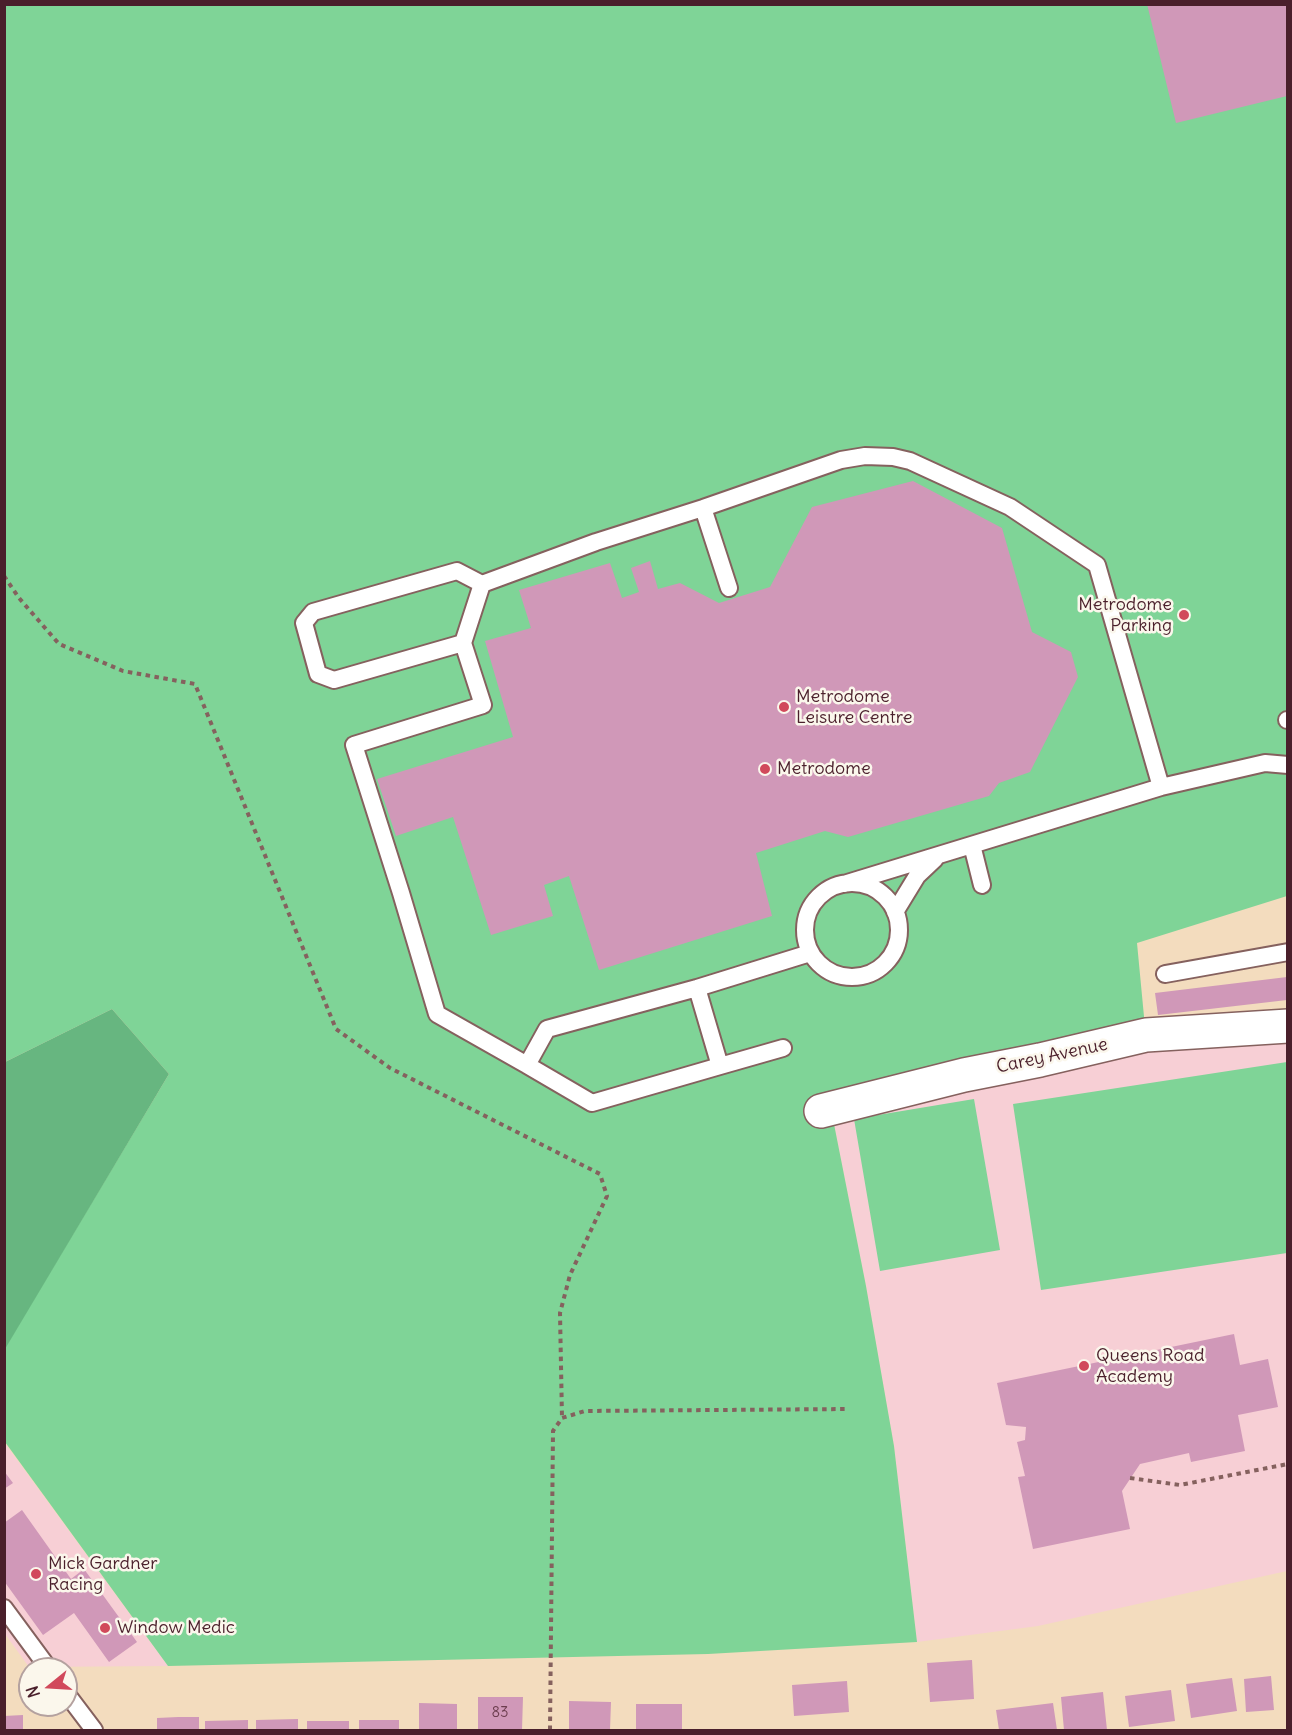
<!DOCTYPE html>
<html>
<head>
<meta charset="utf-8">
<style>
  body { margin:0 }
  #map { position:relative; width:1292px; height:1735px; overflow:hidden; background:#f3dcbe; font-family:Delius,sans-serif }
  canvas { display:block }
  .frame { position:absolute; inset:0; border:6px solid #4a1f2b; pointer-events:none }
  .north { position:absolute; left:18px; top:1657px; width:60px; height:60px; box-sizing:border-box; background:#fbf7ec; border:2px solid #b4a19f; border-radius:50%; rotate:252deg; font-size:16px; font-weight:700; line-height:24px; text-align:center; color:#4a1f2b }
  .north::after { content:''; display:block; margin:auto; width:21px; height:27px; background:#d1495b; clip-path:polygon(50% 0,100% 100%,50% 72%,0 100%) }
</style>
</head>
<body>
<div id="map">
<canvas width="1292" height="1735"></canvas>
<div class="frame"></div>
<div class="north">N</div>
</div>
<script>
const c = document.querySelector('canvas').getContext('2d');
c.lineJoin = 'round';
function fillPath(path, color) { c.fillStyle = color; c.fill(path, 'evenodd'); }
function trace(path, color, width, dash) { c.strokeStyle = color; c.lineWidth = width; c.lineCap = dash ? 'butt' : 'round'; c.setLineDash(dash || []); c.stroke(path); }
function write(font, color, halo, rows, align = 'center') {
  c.font = font + ' Delius,sans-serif'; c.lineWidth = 5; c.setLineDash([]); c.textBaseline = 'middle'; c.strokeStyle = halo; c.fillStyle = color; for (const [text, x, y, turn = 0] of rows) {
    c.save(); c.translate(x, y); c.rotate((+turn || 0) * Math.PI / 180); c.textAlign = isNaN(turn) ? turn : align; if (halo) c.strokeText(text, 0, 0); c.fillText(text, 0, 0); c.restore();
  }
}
const built = new Path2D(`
  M1287,1040V1571L1038,1626L917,1642L894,1446L866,1286L833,1119L1145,1052Z
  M4,1442L168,1666L29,1667L5,1634Z`);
const green = new Path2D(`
  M5,5H1287V896L1137,943L1145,1027L833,1119L866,1286L894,1446L917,1642L708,1654L168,1666L5,1442L4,1349L169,1074L112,1009L5,1062Z
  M1287,1062V1253L1041,1290L1013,1104Z
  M974,1099L1000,1250L880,1271L854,1119Z`);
const forest = new Path2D(`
  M112,1009L169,1074L5,1349V1062Z`);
const building = new Path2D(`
  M1147,4H1287V96L1176,123Z
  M913,481L1002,528L1032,632L1071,652L1078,677L1030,772L999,783L989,796L848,837L825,831L756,853L772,916L599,970L569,876L544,885L553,916L491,935L453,817L396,836L377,779L513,737L485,641L531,628L519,590L610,563L622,598L639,592L631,568L650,561L658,589L680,583L719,603L770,587L812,507Z
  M1287,977V1000L1158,1015L1155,993Z
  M1234,1334L1240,1365L1268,1359L1278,1407L1238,1415L1245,1451L1191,1462L1189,1453L1140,1464L1122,1491L1130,1529L1033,1549L1018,1477L1025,1476L1017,1442L1025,1440L1026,1427L1006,1425L997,1383Z
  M4,1471L13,1483L4,1489Z
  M22,1510L71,1579L84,1569L137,1642L109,1662L74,1613L43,1635L4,1581V1523Z
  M972,1660L974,1699L930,1702L927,1663Z
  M1271,1676L1274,1710L1246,1712L1244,1679Z
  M1232,1678L1237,1711L1191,1718L1186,1684Z
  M847,1681L849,1712L794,1716L792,1685Z
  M1171,1690L1175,1721L1129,1727L1125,1696Z
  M1103,1692L1107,1730H1064L1061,1697Z
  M478,1697H523L522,1730L478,1729Z
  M569,1701L611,1702L610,1730H569Z
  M419,1703L457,1704V1730H419Z
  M1053,1703L1057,1730H999L996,1710Z
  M636,1704H682V1730H636Z
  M23,1715V1730H4V1716Z
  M178,1717H199V1730H157V1718Z
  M298,1719V1730H256V1720Z
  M248,1720V1730H205V1721Z
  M359,1720H399V1730H359Z
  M307,1721H349V1730H307Z`);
const path = new Path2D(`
  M4,576L19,598L59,644L123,671L195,684L336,1029L390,1068L600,1174L607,1196L570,1275L560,1313L562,1418
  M1130,1478L1180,1485L1288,1464
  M550,1730L553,1431L562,1418L585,1411L848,1409`);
const lane = new Path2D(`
  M703,508L729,588
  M482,584L463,643L483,705L354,745L401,893L437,1014L527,1065L547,1029L697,988L810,953
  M463,643L334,680L318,674L304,623L313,612L457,571L482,584L596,542L703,508L841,460L865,456L893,457L910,461L1010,507L1097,565L1161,787
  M1287,720H1288
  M972,845L982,885
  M805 930a47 47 0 1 1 94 0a47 47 0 1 1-94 0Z
  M844,884L1161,787L1265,763L1288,765
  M895,912L917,876L935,859
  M1165,974L1288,952
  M527,1065L592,1103L720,1066L697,988
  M720,1066L783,1048
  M4,1608L49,1669
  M66,1693L94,1730`);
const street = new Path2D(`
  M821,1111L964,1075L1040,1060L1146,1035L1288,1026`);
const markers = [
  [1184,615,6,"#d1495b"],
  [784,707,6,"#d1495b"],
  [765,769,6,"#d1495b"],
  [1084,1366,6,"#d1495b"],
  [36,1574,6,"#d1495b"],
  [105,1628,6,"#d1495b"]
];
const numberNames = [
  ["83",500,1713]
];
const poiNames = [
  ["Metrodome",1172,605,"right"],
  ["Parking",1172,626,"right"],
  ["Metrodome",796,697],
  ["Leisure Centre",796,718],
  ["Metrodome",777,769],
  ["Queens Road",1096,1356],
  ["Academy",1096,1377],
  ["Mick Gardner",48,1564],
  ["Racing",48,1585],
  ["Window Medic",117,1628]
];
const streetNames = [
  ["Carey Avenue",1052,1056,-12]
];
fillPath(built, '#f7cfd5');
fillPath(green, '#7fd497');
fillPath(forest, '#67b680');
fillPath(building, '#d098b8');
trace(lane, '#85615e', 20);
trace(street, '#85615e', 36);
trace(path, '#85615e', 4, [4.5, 4.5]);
trace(lane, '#fff', 16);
trace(street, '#fff', 33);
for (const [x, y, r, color] of markers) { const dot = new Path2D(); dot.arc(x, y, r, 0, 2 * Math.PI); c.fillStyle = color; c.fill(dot); trace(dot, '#fbf7ec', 2); }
write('15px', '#6c3d4e', null, numberNames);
write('18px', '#4a1f2b', '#fbf7ec', poiNames, 'left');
write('18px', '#4a1f2b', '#fbf7ec', streetNames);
</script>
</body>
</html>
